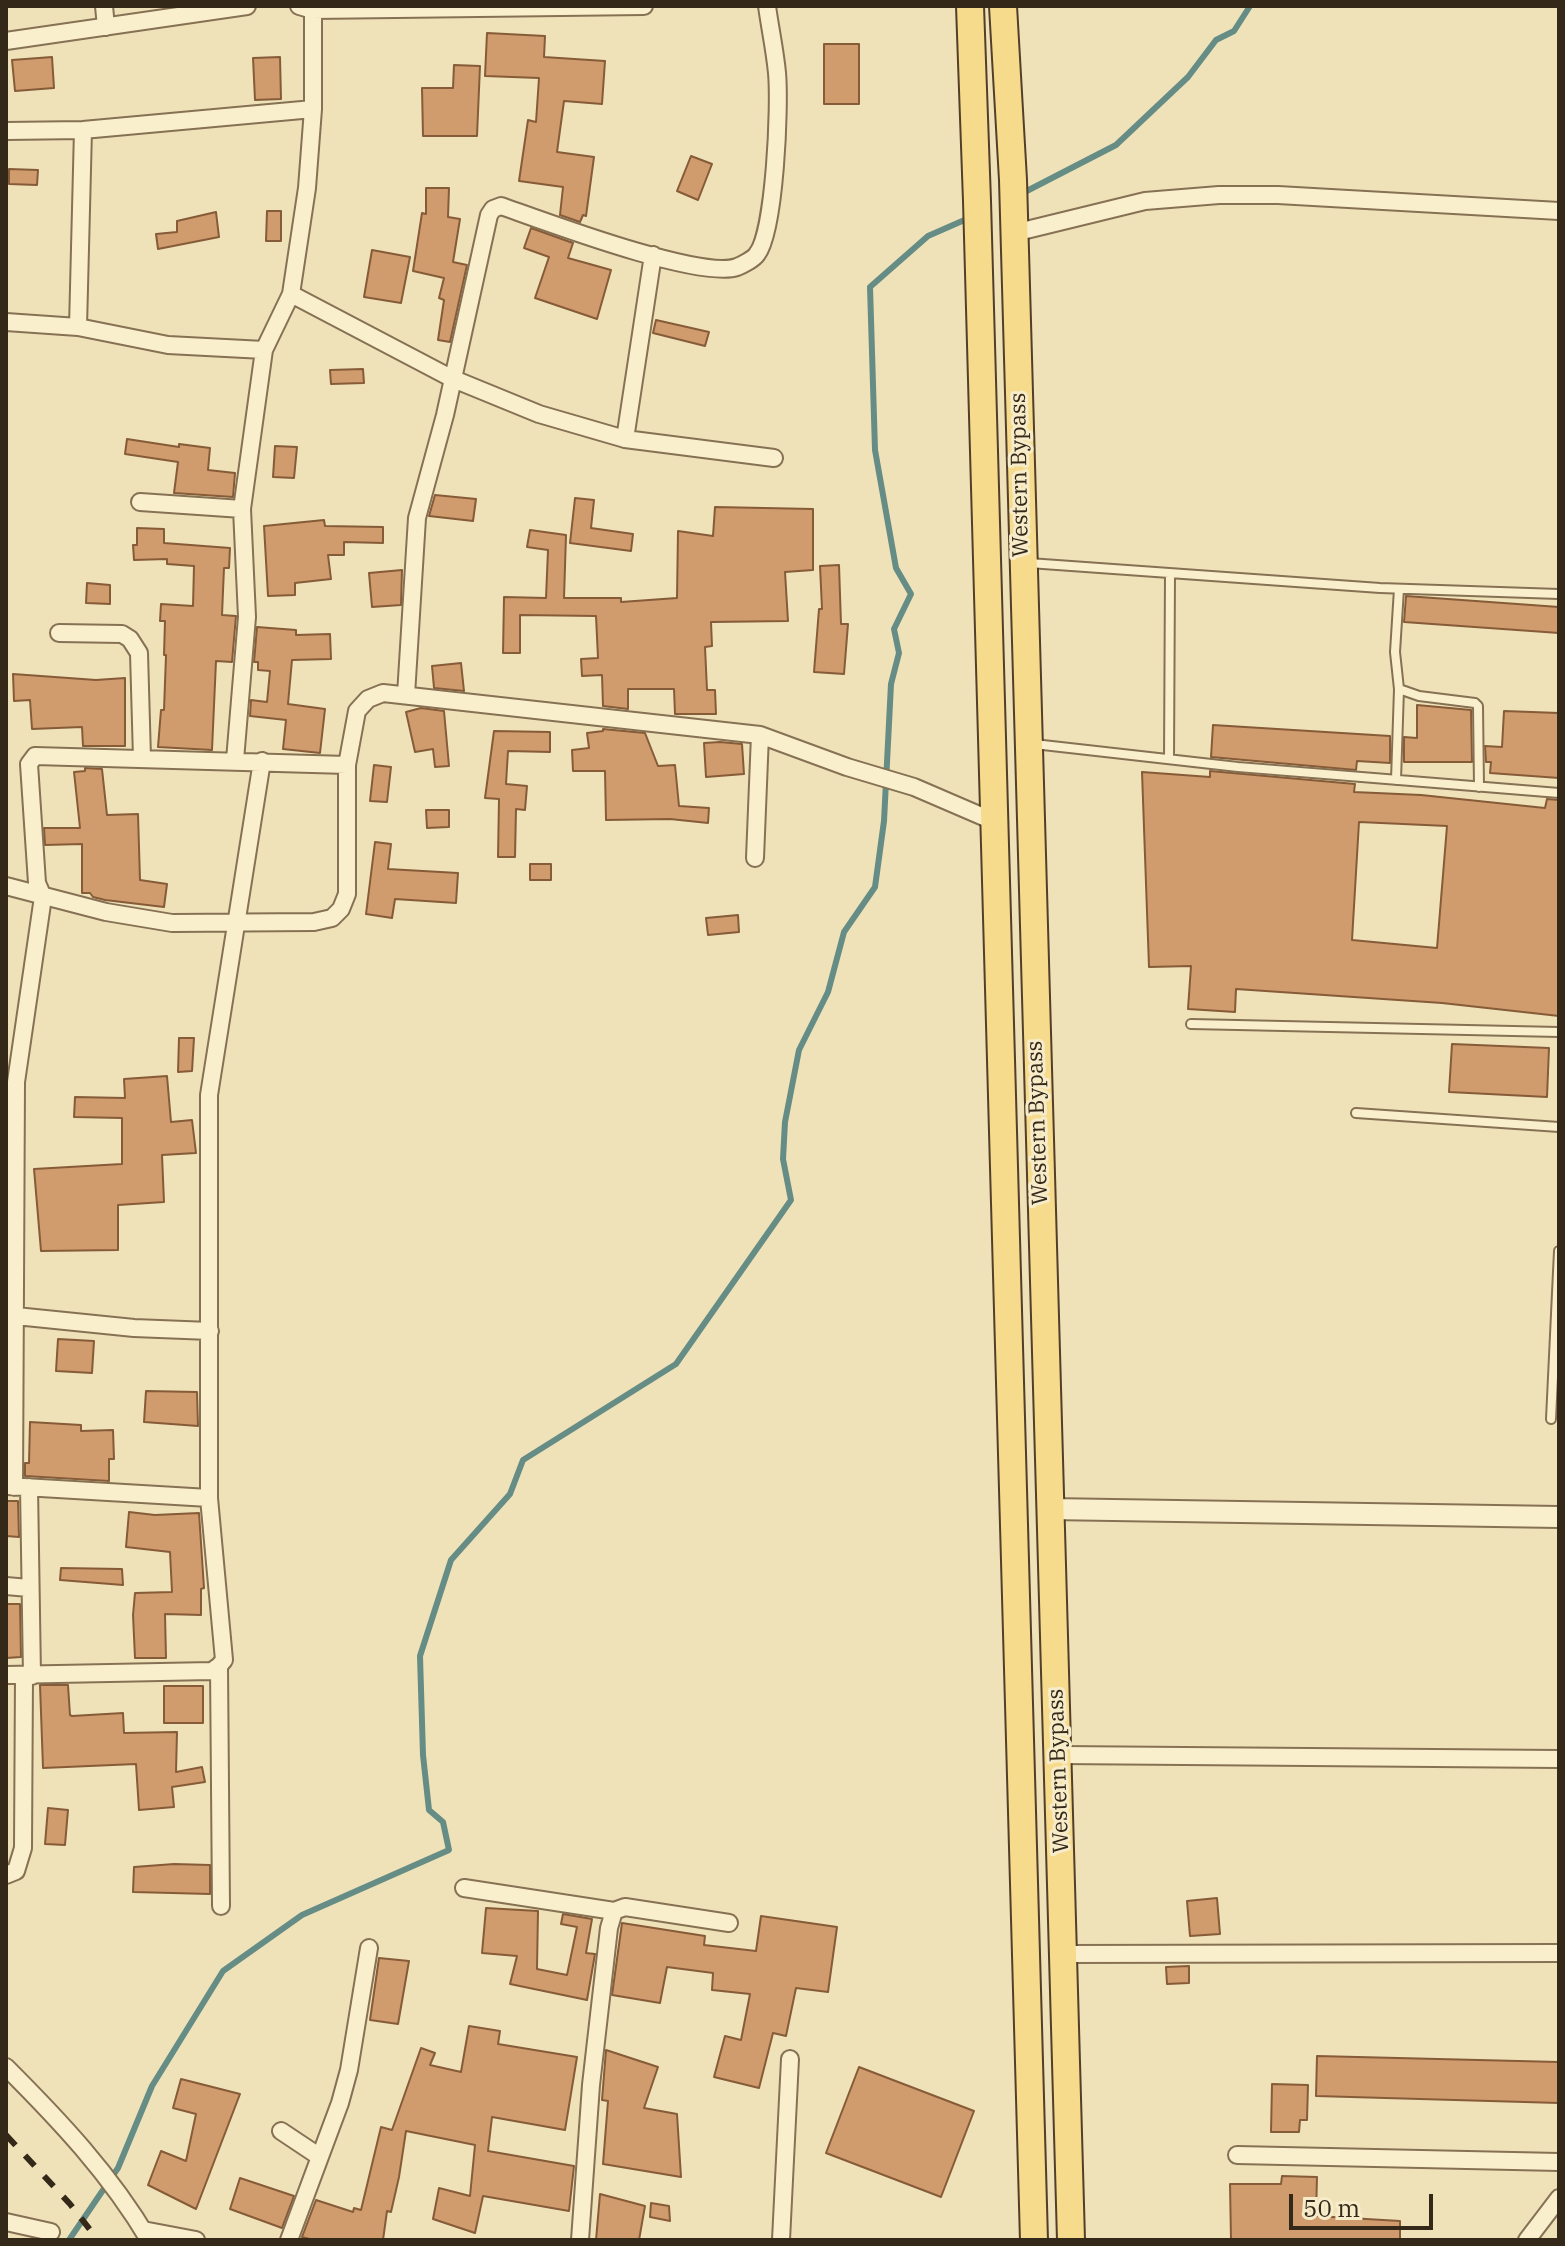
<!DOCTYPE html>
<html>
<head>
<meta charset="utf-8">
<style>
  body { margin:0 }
  #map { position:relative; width:1565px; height:2246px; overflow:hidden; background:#efe2b9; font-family:"IBM Plex Serif",serif }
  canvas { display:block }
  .frame { position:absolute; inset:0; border:8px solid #342819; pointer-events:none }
  .scale { position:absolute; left:1289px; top:2194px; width:144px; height:36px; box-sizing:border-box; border:4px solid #342819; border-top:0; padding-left:10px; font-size:24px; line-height:28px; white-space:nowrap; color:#342819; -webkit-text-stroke:6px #f7ecc9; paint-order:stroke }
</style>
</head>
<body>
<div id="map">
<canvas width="1565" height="2246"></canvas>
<div class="frame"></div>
<div class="scale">50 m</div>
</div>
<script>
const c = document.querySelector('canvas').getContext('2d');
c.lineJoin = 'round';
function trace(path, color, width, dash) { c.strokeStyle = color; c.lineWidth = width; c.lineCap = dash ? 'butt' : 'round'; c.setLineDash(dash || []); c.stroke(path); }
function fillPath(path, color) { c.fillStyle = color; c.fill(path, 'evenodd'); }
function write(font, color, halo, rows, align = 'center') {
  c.font = font + ' "IBM Plex Serif",serif'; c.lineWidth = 6; c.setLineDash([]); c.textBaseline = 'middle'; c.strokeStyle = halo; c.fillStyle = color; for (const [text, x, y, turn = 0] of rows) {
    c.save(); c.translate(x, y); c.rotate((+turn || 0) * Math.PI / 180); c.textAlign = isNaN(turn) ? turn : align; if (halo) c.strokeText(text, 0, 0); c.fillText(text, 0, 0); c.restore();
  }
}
const stream = new Path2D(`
  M1019,195L1116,145L1188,77L1216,40L1234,31L1250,6
  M69,2240L118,2168L152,2086L223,1971L302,1915L449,1850L443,1822L429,1810L423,1755L420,1656L451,1560L510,1494L523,1460L676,1364L791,1200L783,1159L785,1122L799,1050L828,992L844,932L875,887L884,821L891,684L899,653L894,629L911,594L896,568L875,450L870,287L928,236L969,218`);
const building = new Path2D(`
  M487,33L545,36L544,57L605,61L602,104L564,101L557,152L594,157L586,216L583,215L580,222L560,215L563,187L519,181L528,120L536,122L539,78L485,76Z
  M824,44H859V104H824Z
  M52,57L54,88L15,91L12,60Z
  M280,57L281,99L255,100L253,58Z
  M454,65L480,66L477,136H423L422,88H453Z
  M691,156L712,164L698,200L677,191Z
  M9,169L38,170L37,185L9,184Z
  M426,188H449L448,217L460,219L453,262L467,265L450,342L438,340L444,300L439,298L444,278L413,271L422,213L426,214Z
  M267,211H281V241H266Z
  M216,212L219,237L158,249L156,234L177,232V221Z
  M531,228L573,243L568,258L611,270L597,319L535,298L549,257L524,248Z
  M372,250L410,257L401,303L364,297Z
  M656,320L709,332L705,346L653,333Z
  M363,369L364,383L331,384L330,370Z
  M127,439L179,447V444L210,448L208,470L235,473L233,497L174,493L178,462L125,454Z
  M275,446L297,447L294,478L273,477Z
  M435,495L476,499L473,521L429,516Z
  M575,498L594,500L591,528L633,534L631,551L570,543Z
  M715,507L813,509V570L785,572L788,621L711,622L712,646L705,647L707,690H715L716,714H675L674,689H628V709L603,706L602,675L582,676L581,659L598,658L596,616L520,615V653H503L504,597L546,598L548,550L527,547L530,530L566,535L564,598H621V602L677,598L678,531L713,536Z
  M324,520L325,526L383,527V543L344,542V555H328L331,579L295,583V595L268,596L264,526Z
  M137,528L164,529V543L230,548L229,568H224L222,615L236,616L232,662L216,661L212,750L158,747L161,710H164L166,655H164L165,621H160L161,604L193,606L194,566L167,564V559L134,560L133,545H137Z
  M839,565L841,624H848L844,674L814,672L819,609H822L820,566Z
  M402,570L401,605L372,607L369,573Z
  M87,583L110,585V604L86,603Z
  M1406,596L1559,607V633L1404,622Z
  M257,627L296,630V635L330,634L331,659L292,660L288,704L325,709L320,753L283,749L286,720L250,716L251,700L267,702L270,671L258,670V662H254Z
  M461,663L464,691L434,688L432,666Z
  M13,674L96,680L125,678V746H83L82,727L32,729L30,700L14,701Z
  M1417,705L1471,710L1472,762H1404V737L1417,738Z
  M421,708L444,711L449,766L435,767L433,749L415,752L406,712Z
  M1504,711L1559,713V778L1490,773L1491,762H1486L1485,746L1502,747Z
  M1213,725L1390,736V763L1357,761L1356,770L1211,757Z
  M603,729L645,733L658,766L675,765L679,806L709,808L708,823L670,819L606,820L605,771H573L572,750L589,748L587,733L603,731Z
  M494,731L550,732V752L508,751L506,784L527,786L525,810L516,809L515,857H498L499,799L485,798Z
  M720,742L742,744L744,774L706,777L704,743Z
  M374,765L391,767L387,802L370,801Z
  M85,768L102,769L107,815L138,814L140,880L167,884L164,907L105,900L93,897L90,893H82V844L45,845L44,828H80L74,772L85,771Z
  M1210,771L1355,784L1354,792L1421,795L1545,808L1547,799L1559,800V1016L1442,1003L1236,989L1235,1012L1188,1009L1191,966L1149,967L1142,772L1210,777ZM1359,822L1447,826L1437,948L1352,940Z
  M426,810H449V827L427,828Z
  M375,842L391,844L388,869L458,873L456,903L395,899L392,918L366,914Z
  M530,864H551V880H530Z
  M738,915L739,932L708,935L706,918Z
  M179,1038H194L192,1071L178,1072Z
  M1452,1044L1549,1048L1547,1097L1449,1092Z
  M167,1076L171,1122L192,1120L196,1153L162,1155L164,1202L118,1205V1250L41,1251L34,1169L122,1164V1118L74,1117L75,1097L125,1098L124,1079Z
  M58,1339L94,1341L92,1373L56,1371Z
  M146,1391L197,1392L198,1426L144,1422Z
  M30,1422L81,1425V1431L113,1430L114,1459H109V1481L25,1476V1463H29Z
  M6,1501H18L19,1537L6,1536Z
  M129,1512L155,1515L199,1513L204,1588L201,1589V1615L165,1614L166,1658H135L133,1615L135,1593L172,1592L170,1552L126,1547Z
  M61,1568L122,1569L123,1585L60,1580Z
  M6,1604H20L21,1657L6,1658Z
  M40,1685H68L70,1715L72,1716L123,1713L124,1733L177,1732L176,1772L202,1767L205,1782L172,1787L174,1807L139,1810L136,1764L43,1768Z
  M164,1686H203V1723H164Z
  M48,1808L68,1810L65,1845L45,1844Z
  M174,1864L210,1865V1894L133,1892L134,1867Z
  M1217,1898L1220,1934L1190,1936L1187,1901Z
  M486,1908L538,1911L537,1969L567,1975L577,1927L561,1924L563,1914L592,1919L586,1953L595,1954L587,2000L510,1984L517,1956L482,1953Z
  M761,1916L837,1927L828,1992L796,1988L786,2036L773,2033L759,2088L714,2077L725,2036L741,2040L750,1994L712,1990L713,1973L667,1967L660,2003L612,1995L622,1923L705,1936L704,1945L756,1951Z
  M379,1958L409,1961L398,2024L370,2020Z
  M1189,1966V1983L1167,1984L1166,1967Z
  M469,2026L500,2031L498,2044L577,2057L565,2130L492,2117L488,2151L574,2166L569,2211L483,2196L475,2233L433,2219L439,2188L470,2196L475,2145L406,2131L399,2177L391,2212L387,2211L383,2240H313L302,2237L316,2200L353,2212L354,2208L361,2210L381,2127L392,2130L421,2048L435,2053L430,2065L461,2072Z
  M606,2050L658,2067L644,2108L677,2114L681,2177L603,2164L608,2101L602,2100Z
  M1317,2056L1559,2062V2103L1316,2096Z
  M859,2067L974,2111L941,2197L826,2153Z
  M181,2079L240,2094L196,2209L148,2185L161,2151L186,2161L196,2114L173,2108Z
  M1272,2084L1308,2085L1307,2120H1300L1299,2132H1271Z
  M1282,2176L1317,2177L1316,2216L1400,2221V2240H1231L1230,2184H1281Z
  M240,2178L294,2196L282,2228L230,2209Z
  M600,2194L645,2206L639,2240H596Z
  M651,2203L669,2206L670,2221L650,2217Z`);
const service = new Path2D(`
  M1029,563L1380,588L1559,594
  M1399,689L1419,696L1475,703L1478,706L1479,787
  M1034,744L1238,767L1559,793
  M1169,759L1170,573
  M1396,780L1399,689L1395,652L1399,589
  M1191,1024L1559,1032
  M1356,1113L1559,1127
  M1551,1419L1559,1251`);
const minor = new Path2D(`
  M104,6L106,27
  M299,6L313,10L644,6
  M6,41L247,6
  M6,131L83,130L313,109
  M1014,233L1145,201L1219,195H1278L1559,211
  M291,294L451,378L539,414L625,439L774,458
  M6,322L78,327L168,345L264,350
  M78,327L83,130
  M625,439L653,255
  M140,502L242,509
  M59,633L122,634L130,639L139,653L142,758
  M406,695L417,518L445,415L489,215L493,209L501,206C544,221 700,280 737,267C742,265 754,259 757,254C775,231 780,105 777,73C775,51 770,28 767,6
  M235,760L247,617L242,509L264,350L291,294L307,188L313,109V6
  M755,858L760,735
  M6,886L106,912L172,923L314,922L332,918L341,909L347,894V765L357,711L368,699L383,693L760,735L847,767L914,787L993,821
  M6,1315L134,1328L210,1331
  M7,1486L209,1498
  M14,1487L16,1082L43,897L37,883L29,764L35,756L347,765
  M29,1487L32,1676
  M6,1586L29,1588
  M6,1675L212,1671L219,1666
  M1059,1755L1559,1759
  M6,1875L16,1871L23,1848L24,1676
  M464,1888L614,1911L625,1907L729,1923
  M221,1906L219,1666L224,1660L209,1498V1095L262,761
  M1064,1954L1559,1953
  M6,2067C60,2121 110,2174 149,2240
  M281,2131L320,2157
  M1237,2155L1559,2162
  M6,2222L51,2232
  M143,2230L196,2240
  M289,2240L340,2103L349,2070L369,1948
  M580,2240L591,2085L609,1928L614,1911
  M781,2240L790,2059
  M1527,2240L1559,2198`);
const tertiary = new Path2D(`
  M1049,1509L1559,1517`);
const primary = new Path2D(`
  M970,6L977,201L1034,2240
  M1003,6L1013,180L1071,2240`);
const rail = new Path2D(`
  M6,2135L70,2204L98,2240`);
const streetNames = [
  ["Western Bypass",1020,475,-91],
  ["Western Bypass",1038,1123,-92],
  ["Western Bypass",1059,1771,-92]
];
trace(stream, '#668d85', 6);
fillPath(building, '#d09b6d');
trace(building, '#865b38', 2);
trace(service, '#867154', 12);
trace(minor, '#867154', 20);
trace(tertiary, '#867154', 24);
trace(primary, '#533f29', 30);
trace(service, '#faefcc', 8);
trace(minor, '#faefcc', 16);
trace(tertiary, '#faefcc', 20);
trace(primary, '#f6db8d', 26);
trace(rail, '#342819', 6, [14, 14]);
write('22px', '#342819', '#f7ecc9', streetNames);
</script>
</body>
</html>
